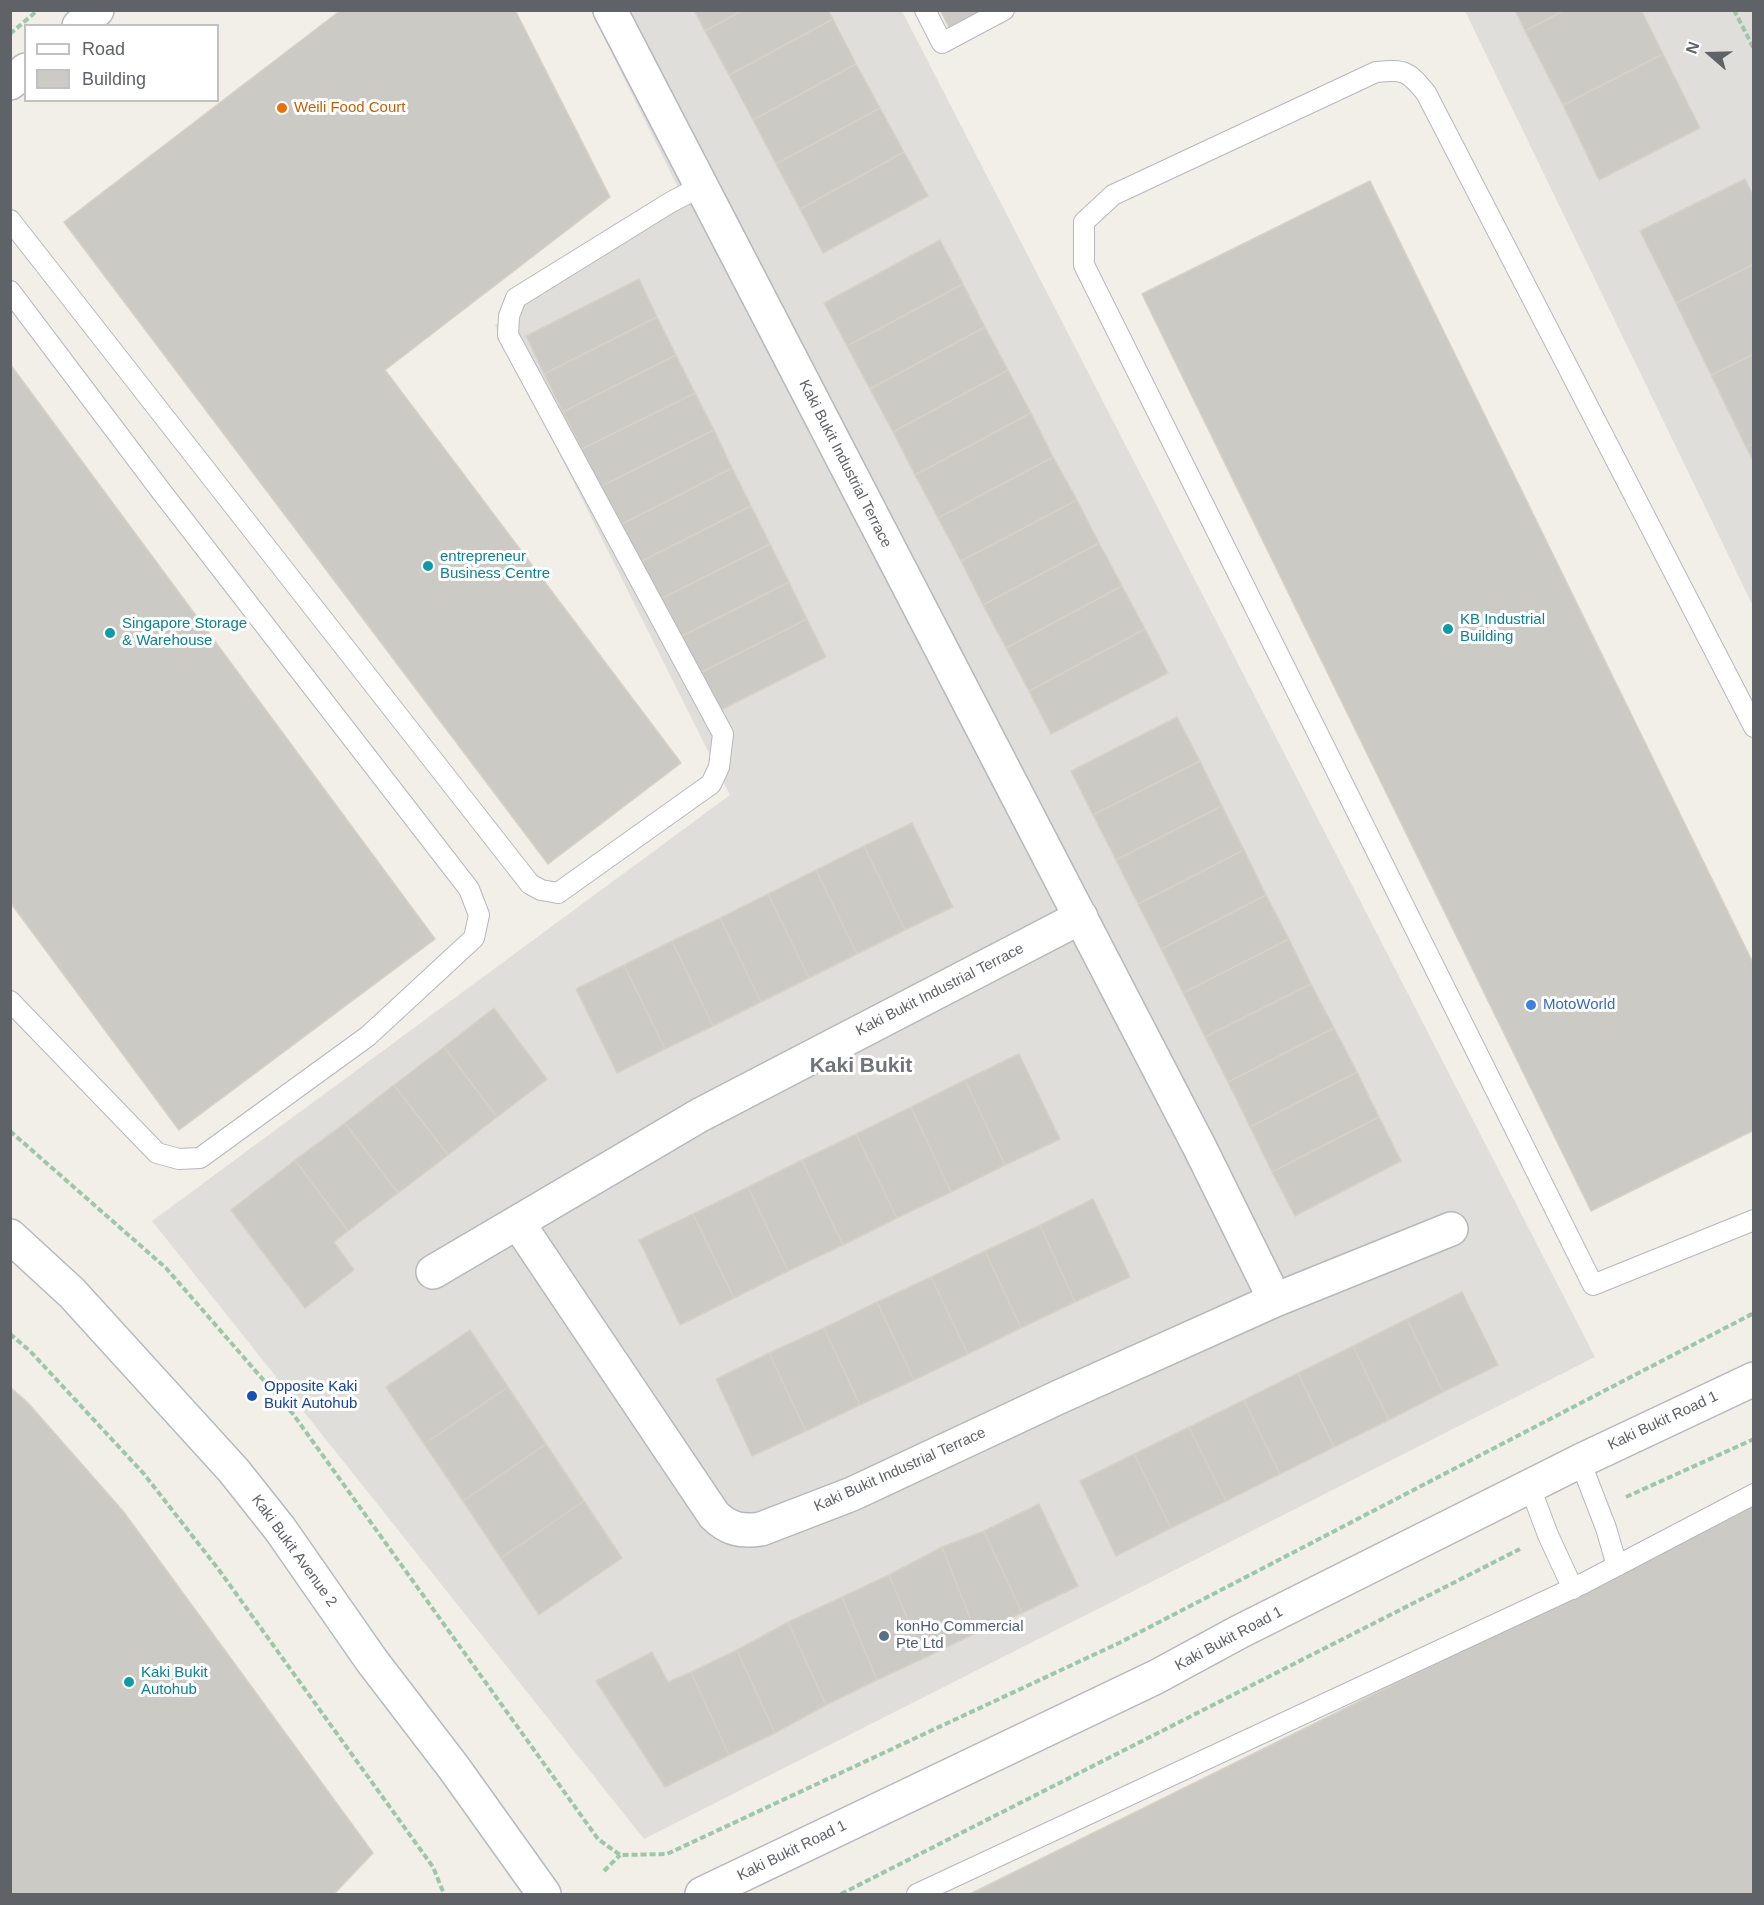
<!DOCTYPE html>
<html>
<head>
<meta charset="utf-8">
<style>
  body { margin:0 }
  #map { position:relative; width:1764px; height:1905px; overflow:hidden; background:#f1efe8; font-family:Helvetica,sans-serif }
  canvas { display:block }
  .frame { position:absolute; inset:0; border:12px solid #5f6368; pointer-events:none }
  .legend { position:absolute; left:24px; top:24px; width:195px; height:78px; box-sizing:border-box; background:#fff; border:2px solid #bfc1c3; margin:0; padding:8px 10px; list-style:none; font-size:18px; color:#5f6368 }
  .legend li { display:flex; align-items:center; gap:12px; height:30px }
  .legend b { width:30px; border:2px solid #bfc1c3 }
  .north { position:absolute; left:1680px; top:24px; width:60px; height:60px; -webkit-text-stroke:4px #fff; paint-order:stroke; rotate:290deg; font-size:16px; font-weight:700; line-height:24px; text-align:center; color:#5f6368 }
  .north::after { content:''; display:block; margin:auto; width:21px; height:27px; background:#5f6368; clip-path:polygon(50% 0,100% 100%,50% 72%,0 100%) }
</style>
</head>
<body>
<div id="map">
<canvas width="1764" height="1905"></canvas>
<div class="frame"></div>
<ul class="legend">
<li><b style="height:8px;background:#fff"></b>Road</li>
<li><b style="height:16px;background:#cccac5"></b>Building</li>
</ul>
<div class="north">N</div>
</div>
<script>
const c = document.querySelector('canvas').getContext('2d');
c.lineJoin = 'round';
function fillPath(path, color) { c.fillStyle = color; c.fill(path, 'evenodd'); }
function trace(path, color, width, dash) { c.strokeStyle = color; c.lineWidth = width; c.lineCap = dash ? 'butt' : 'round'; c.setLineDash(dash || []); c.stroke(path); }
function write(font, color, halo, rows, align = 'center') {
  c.font = font + ' Helvetica,sans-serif'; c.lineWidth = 6; c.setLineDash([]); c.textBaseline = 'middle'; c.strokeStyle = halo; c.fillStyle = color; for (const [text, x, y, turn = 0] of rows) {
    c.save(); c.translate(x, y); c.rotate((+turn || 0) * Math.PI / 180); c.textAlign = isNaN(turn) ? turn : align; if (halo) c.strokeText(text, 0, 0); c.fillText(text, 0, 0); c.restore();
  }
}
const industrial = new Path2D(`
  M591,11H902L1595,1357L644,1839L152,1221L730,795L495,325L683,198Z
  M1465,11H1753V606Z`);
const building = new Path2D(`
  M341,10H515L610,197L385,370L681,763L548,864L64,222Z
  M694,10H743L705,31Z
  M743,10H828L833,19L729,75L705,31Z
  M940,10H994L952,33Z
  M1515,10H1565L1525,31Z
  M1565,10H1641L1663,54L1563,105L1525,31Z
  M833,19L856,64L753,120L729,75Z
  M1663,54L1700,128L1599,180L1563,105Z
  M856,64L880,108L776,164L753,120Z
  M880,108L904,152L800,209L776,164Z
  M904,152L928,196L823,253L800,209Z
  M1745,179L1754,197V264L1676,303L1640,231Z
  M1370,181L1754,965V1130L1591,1211L1142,294Z
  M940,240L963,284L847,346L824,303Z
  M1754,264V354L1711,375L1676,303Z
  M639,279L657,317L544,374L526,336Z
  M963,284L985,327L870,389L847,346Z
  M657,317L676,355L563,412L544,374Z
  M985,327L1008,370L893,432L870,389Z
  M1754,354V443L1746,447L1711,375Z
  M676,355L695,393L582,449L563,412Z
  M10,364L435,939L179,1130L10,902Z
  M1008,370L1031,413L915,475L893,432Z
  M695,393L714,430L600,487L582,449Z
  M1031,413L1053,457L938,518L915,475Z
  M714,430L732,468L620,525L600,487Z
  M1754,443V462L1746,447Z
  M1053,457L1077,500L961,561L938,518Z
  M732,468L751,506L638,563L620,525Z
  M1077,500L1099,543L983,605L961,561Z
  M751,506L770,544L657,601L638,563Z
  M1099,543L1122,586L1006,648L983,605Z
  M770,544L789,582L676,639L657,601Z
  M789,582L807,619L694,676L676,639Z
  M1122,586L1145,629L1029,691L1006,648Z
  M807,619L826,657L713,714L694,676Z
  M1145,629L1168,673L1051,734L1029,691Z
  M1177,717L1200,761L1093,815L1071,771Z
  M1200,761L1222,806L1116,860L1093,815Z
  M1222,806L1244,850L1138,904L1116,860Z
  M912,823L953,907L905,930L864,846Z
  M864,846L905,930L857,954L816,870Z
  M1244,850L1266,895L1161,949L1138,904Z
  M816,870L857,954L809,978L768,894Z
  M768,894L809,978L761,1002L720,918Z
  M1266,895L1289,939L1183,993L1161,949Z
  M720,918L761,1002L713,1026L672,941Z
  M1289,939L1311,984L1205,1037L1183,993Z
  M672,941L713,1026L665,1049L624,965Z
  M624,965L665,1049L617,1073L576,989Z
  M1311,984L1334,1028L1228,1082L1205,1037Z
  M494,1008L547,1079L497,1117L444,1047Z
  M1334,1028L1357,1072L1250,1127L1228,1082Z
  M444,1047L497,1117L448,1155L394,1085Z
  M1019,1054L1060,1139L1005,1165L965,1080Z
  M1357,1072L1379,1117L1272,1172L1250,1127Z
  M965,1080L1005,1165L951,1192L911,1107Z
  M394,1085L448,1155L398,1193L345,1123Z
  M911,1107L951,1192L897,1218L856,1134Z
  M1379,1117L1401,1161L1295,1216L1272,1172Z
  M345,1123L398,1193L348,1231L295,1160Z
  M856,1134L897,1218L843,1245L802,1160Z
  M295,1160L348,1231L334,1242L354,1270L305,1308L231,1210Z
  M802,1160L843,1245L788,1271L748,1187Z
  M748,1187L788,1271L734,1298L693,1214Z
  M1093,1199L1130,1277L1075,1302L1040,1225Z
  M693,1214L734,1298L680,1325L639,1240Z
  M1040,1225L1075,1302L1021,1328L985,1251Z
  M985,1251L1021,1328L968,1354L931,1277Z
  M931,1277L968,1354L914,1380L877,1302Z
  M1462,1292L1498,1365L1443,1392L1407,1319Z
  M877,1302L914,1380L860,1405L824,1328Z
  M1407,1319L1443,1392L1389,1420L1353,1346Z
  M824,1328L860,1405L806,1431L769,1353Z
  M470,1330L508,1387L424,1444L386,1387Z
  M1353,1346L1389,1420L1334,1447L1298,1373Z
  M769,1353L806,1431L752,1456L716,1379Z
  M1298,1373L1334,1447L1280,1474L1244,1400Z
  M10,1387L28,1403L123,1511L373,1853L334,1894H10Z
  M508,1387L546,1444L463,1501L424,1444Z
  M1244,1400L1280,1474L1226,1501L1189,1427Z
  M1189,1427L1226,1501L1171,1528L1134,1454Z
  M546,1444L584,1501L501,1558L463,1501Z
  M1134,1454L1171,1528L1116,1556L1080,1481Z
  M584,1501L622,1558L539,1615L501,1558Z
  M1039,1504L1078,1586L1022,1613L984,1531Z
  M1754,1506V1894H970Z
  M984,1531L1022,1613L976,1633L942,1547Z
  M942,1547L976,1633L924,1658L889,1575Z
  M889,1575L924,1658L877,1680L842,1597Z
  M842,1597L877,1680L826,1705L788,1622Z
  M788,1622L826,1705L775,1733L737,1650Z
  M737,1650L775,1733L729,1755L691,1672Z
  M652,1652L668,1682L691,1672L729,1755L665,1787L596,1681Z`);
const path = new Path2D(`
  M1734,10L1754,49
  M10,34L38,10
  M10,1131L166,1268L293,1414L598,1839L620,1855L667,1854L1119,1643L1754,1313
  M10,1334L30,1351L144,1474L219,1570L433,1867L444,1894
  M1626,1497L1754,1439
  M604,1871L620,1855
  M841,1894L1520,1549`);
const lane = new Path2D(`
  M925,10L942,43L1004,10
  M10,220L530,884L541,890L558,893L711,784L719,767L723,734L508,335L509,316L516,298L671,202L702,186
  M10,291L161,491L469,889L479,915L474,938L368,1036L200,1158L179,1159L157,1153L10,1001
  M1754,727L1426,93C1408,71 1405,69 1376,72L1113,195L1084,222V265L1593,1285L1754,1220
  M1580,1461L1606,1528L1617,1566
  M1530,1487L1548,1535L1573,1589
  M917,1894L1584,1583L1754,1494`);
const street = new Path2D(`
  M610,10L1200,1148L1275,1300
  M518,1223L714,1515C728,1529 741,1532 761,1529L852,1494L1059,1397L1275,1300L1451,1229
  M433,1272L700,1115L1081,917
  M702,1894L1156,1677L1239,1632L1580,1461L1754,1379`);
const secondary = new Path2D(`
  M79,26L97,10
  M10,83L26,70
  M10,1236L72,1293L234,1471L280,1529L372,1661L454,1768L544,1894`);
const markers = [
  [282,108,6,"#e8710a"],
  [428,566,6,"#0f9aa8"],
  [1448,629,6,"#0f9aa8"],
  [110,633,6,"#0f9aa8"],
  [1531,1005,6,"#3f7fe0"],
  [252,1396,6,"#1a4fb4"],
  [884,1636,6,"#5c6f8a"],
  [129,1682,6,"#0f9aa8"]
];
const foodNames = [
  ["Weili Food Court",294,108]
];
const streetNames = [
  ["Kaki Bukit Industrial Terrace",845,464,63],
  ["Kaki Bukit Industrial Terrace",940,990,-27],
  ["Kaki Bukit Road 1",1663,1421,-25],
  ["Kaki Bukit Industrial Terrace",900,1470,-24],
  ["Kaki Bukit Avenue 2",294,1551,54],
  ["Kaki Bukit Road 1",1229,1639,-28],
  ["Kaki Bukit Road 1",792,1851,-26]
];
const cultureNames = [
  ["entrepreneur",440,557],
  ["Business Centre",440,574],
  ["KB Industrial",1460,620],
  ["Building",1460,637],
  ["Singapore Storage",122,624],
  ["& Warehouse",122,641],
  ["Kaki Bukit",141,1673],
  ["Autohub",141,1690]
];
const shopNames = [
  ["MotoWorld",1543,1005]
];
const transitNames = [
  ["Opposite Kaki",264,1387],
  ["Bukit Autohub",264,1404]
];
const serviceNames = [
  ["konHo Commercial",896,1627],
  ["Pte Ltd",896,1644]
];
const districtNames = [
  ["Kaki Bukit",861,1066]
];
fillPath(industrial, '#e0deda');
fillPath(building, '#cccac5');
trace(building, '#d6d1c6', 1.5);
trace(lane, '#b5b8bc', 22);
trace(street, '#b5b8bc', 36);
trace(secondary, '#b6babf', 36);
trace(path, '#9cc7a9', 4, [6, 3]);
trace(lane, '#fff', 20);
trace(street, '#fff', 33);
trace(secondary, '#fff', 33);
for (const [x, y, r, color] of markers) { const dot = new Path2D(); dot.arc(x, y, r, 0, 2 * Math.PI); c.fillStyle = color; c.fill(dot); trace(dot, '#fff', 2); }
write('15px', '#c56008', '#fff', foodNames, 'left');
write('15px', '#5f6368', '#fff', streetNames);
write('15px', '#0d838f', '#fff', cultureNames, 'left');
write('15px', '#366cbe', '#fff', shopNames, 'left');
write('15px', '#164399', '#fff', transitNames, 'left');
write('15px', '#4e5e75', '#fff', serviceNames, 'left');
write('bold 21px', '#70757a', '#fff', districtNames);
</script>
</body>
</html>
